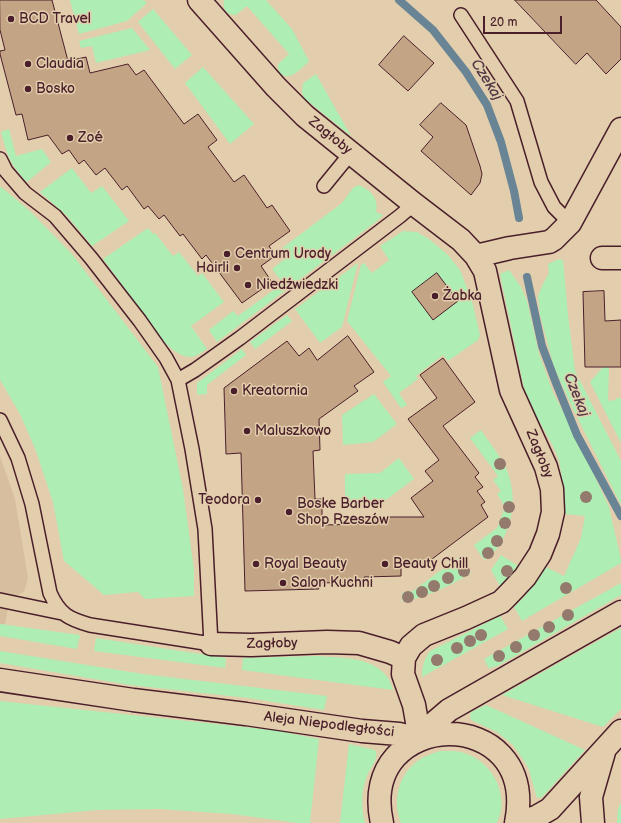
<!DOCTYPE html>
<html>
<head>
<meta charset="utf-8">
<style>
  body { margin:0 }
  #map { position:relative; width:621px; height:823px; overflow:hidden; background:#e2ceac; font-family:"Balsamiq Sans",sans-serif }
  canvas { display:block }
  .scale { position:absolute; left:483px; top:16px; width:79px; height:18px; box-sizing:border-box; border:2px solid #4a1f2b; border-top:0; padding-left:5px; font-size:12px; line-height:14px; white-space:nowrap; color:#4a1f2b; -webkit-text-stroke:3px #e2ceac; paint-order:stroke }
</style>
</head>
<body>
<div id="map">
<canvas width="621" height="823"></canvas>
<div class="scale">20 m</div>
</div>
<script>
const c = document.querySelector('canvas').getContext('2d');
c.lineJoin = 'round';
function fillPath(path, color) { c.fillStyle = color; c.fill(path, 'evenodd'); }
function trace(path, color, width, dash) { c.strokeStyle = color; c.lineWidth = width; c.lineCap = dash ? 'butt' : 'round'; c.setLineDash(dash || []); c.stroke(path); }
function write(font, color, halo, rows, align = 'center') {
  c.font = font + ' "Balsamiq Sans",sans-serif'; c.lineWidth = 3; c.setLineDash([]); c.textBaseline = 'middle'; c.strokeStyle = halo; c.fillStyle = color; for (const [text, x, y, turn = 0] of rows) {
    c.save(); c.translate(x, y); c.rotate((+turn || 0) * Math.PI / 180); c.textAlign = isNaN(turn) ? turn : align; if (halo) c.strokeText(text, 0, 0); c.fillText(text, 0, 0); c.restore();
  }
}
const built = new Path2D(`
  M0,456L15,499L28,578L24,592L10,598L5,624H0Z`);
const green = new Path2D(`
  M70,0H144L147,3L127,21L79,34Z
  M224,0H266L292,29L309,61C301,69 286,86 278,69V64L289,54L247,6L236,15C227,15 222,9 224,0Z
  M153,9L192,55L175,69L138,22Z
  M132,28L150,50L96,63L92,46L81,48L79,41Z
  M203,67L254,124L230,144L185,83Z
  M316,74L351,136L304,98L302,92L303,83Z
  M9,129L16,156L42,149L51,162L27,182C10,165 7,154 1,132Z
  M72,168L91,193L102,186L129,221L92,246L68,217L40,192Z
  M358,185C370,189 379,198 376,212L383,215L377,221L217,342L209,330L233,311L238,316L283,283L272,269L286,258L281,249L342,203L353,188Z
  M0,186L30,211L72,254L158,367L183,489L194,570V596L145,599L138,592L104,595L64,561L53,502L36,451L20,414L0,380Z
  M148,228L153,234L155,233L173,256L179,252L198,276L202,273L224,302L191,326L207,349C203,351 199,355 195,356C184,360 173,350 165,343L103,259Z
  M403,231L417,232L429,239L447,254L460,270L472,301L480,335L478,340L448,361L443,355L416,376L418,379L399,393L407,405L401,408L383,382L391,376L347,321L361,265L364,263L372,273L389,260L380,246Z
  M559,259L563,260L568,315L575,371L621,461V505L573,409L554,367L540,315L538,296L544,282L549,273L548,264Z
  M358,263L342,327L320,343L295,309Z
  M509,270L521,287L527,301L539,354L554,395L573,430L609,507L621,560V563L522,621L514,607L525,596L546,567L564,576L581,538L585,516L565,514L564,513V491L559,460L553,446L534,412L524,388L500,274Z
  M287,315L292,321L255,349L250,342Z
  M242,349L246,355L207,385V394L197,395V383Z
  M603,367H609L608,401L616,400V398H621V443L590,382Z
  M374,394L397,424L373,442L343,445L342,415Z
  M481,430C489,442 499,454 506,468C516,491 515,520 501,542C497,548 492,557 485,560L481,556L474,545L497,528L505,507L497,494L501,491L493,480L498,476L470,438Z
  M399,458L414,479L383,502L345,501V474L380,473Z
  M501,555L518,566L500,586L491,570Z
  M460,556L471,573C452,585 423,599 402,601V593L413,591Z
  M621,583V595L496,667H492L489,669L484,659Z
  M500,616L508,629L422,677C422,667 424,659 430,651Z
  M0,624L80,635L77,649L0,636Z
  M621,628V709L603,727L502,695Z
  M96,638L226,658L225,668L94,651Z
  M0,651L143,674L327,696L324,710L248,698L130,685L0,663Z
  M317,656C344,658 385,656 393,690L242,670L243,658Z
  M0,701L244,727L273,730L319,739L310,823H298L232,814L159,809L97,810L0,819Z
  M486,705L585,750L542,797L537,798L529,770L525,762L513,745L497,732L471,720L470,716L471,712Z
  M349,744L375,750C380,758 370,768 367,776C361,791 361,807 365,823H340Z
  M440,751C449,751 458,750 467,754C490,762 505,788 501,811C500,815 498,819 497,823H401C393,803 397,778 415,763C422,757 431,754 440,751Z
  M621,803V823H617L618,808Z`);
const stream = new Path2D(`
  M399,0L433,30L466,72L487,105L501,142L514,191L519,218
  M527,277L542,346L556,383L577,435L621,516`);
const building = new Path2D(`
  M0,0H52L68,61L86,57L90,73L128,64L136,75L144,70L184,124L198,114L217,140L208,147L234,182L244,175L267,208L272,205L290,231L269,246L275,256L261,266L272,282L242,303L206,255L202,259L183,234L180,236L164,215L159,219L148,206L144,209L127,186L122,190L105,168L96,175L84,160L79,164L69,150L62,154L48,135L28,140L22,114L16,115L0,54V51L5,50L0,30Z
  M515,0H596L621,27V59L606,74L587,53L576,64Z
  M404,36L434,63L408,91L379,65Z
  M441,103L466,125L480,166L482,174L480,183L471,195L421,151L433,137L420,125Z
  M437,273L458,301L433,320L412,292Z
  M604,291L605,321L621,320V367H585L583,292Z
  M348,336L374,372L354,386L358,391L319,419L320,450L313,451L315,499H322V525L364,524V517H424L411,498L433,481L425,471L439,460L408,419L437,398L420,375L443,358L475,402L443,426L479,473L475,477L483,487L477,491L485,502L481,505L488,517L424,565L401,566V576L364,577V582L319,583V589L245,591L241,453L226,454L224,388L287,341L299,356L309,348L317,360Z`);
const service = new Path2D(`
  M461,15L517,101L541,182L554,207L570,223
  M0,159L6,171L25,193L55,216L91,258L140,321L166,358L178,380L192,449L205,529L211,644L90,625C69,619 60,615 50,593L32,504L18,458L0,420
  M324,186L351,153
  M178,380L195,370L240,338L400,216L414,204
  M0,600L62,613`);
const minor = new Path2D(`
  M199,0L276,87L305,116L414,204L461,240L476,256L485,271L511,390L546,467L552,489L553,512L548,534L540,554L525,577L508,595L501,602L466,618L424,635L411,646L404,658L403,674L414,705L420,739
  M476,256L510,248L549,242L554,239L570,223L621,129
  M602,258H621
  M211,644L251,645L327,642L359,643L390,652L404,658`);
const tertiary = new Path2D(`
  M0,680L133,700L246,714L362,731L399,734L420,739L435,722L449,710L621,612
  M382,823C356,707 540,702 516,823
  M516,823L536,817L550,809L621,731
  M593,823L591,797L604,752`);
const trees = [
  [500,464],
  [586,497],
  [509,507],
  [505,523],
  [497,541],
  [488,553],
  [464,571],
  [507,571],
  [448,578],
  [434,586],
  [566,588],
  [422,592],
  [408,597],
  [568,615],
  [549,627],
  [481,635],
  [534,635],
  [470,641],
  [516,647],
  [457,648],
  [499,656],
  [437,660]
];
const markers = [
  [11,19,4,"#4a1f2b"],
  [28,64,4,"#4a1f2b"],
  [28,89,4,"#4a1f2b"],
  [70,138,4,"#4a1f2b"],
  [227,254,4,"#4a1f2b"],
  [237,268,4,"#4a1f2b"],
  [248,285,4,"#4a1f2b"],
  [435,296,4,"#4a1f2b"],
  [234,391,4,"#4a1f2b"],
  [247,431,4,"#4a1f2b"],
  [258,500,4,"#4a1f2b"],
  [289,512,4,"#4a1f2b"],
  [256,564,4,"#4a1f2b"],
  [385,564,4,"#4a1f2b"],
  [283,583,4,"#4a1f2b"]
];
const poiNames = [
  ["BCD Travel",19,19],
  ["Claudia",36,64],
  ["Bosko",36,89],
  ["Zoé",78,138],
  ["Centrum Urody",235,254],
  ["Hairli",229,268,"right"],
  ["Niedźwiedzki",256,285],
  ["Żabka",443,296],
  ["Kreatornia",242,391],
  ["Maluszkowo",255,431],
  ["Teodora",250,500,"right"],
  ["Boske Barber",297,504],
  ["Shop Rzeszów",297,520],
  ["Royal Beauty",264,564],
  ["Beauty Chill",393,564],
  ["Salon Kuchni",291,583]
];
const streetNames = [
  ["Zagłoby",330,136,39],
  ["Zagłoby",539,454,68],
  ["Zagłoby",272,644,-1],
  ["Aleja Niepodległości",329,725,7]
];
const waterNames = [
  ["Czekaj",486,80,58],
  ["Czekaj",576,395,68]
];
fillPath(built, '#d6be9e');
fillPath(green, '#aeedb4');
trace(stream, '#688495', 8);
fillPath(building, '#c3a484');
trace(building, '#4a1f2b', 1);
trace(service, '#4a1f2b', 16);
trace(minor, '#4a1f2b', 25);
trace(tertiary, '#4a1f2b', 25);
trace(service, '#e2ceac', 13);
trace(minor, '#e2ceac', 22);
trace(tertiary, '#e2ceac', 22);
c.fillStyle = '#94796d';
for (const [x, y] of trees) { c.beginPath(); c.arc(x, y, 6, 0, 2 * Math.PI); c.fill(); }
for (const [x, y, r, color] of markers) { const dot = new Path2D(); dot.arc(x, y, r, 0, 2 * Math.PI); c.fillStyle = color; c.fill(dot); trace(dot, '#e2ceac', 1.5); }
write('14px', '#4a1f2b', '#e2ceac', poiNames, 'left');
write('14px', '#4a1f2b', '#e2ceac', streetNames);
write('italic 15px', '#523846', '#e2ceac', waterNames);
</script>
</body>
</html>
